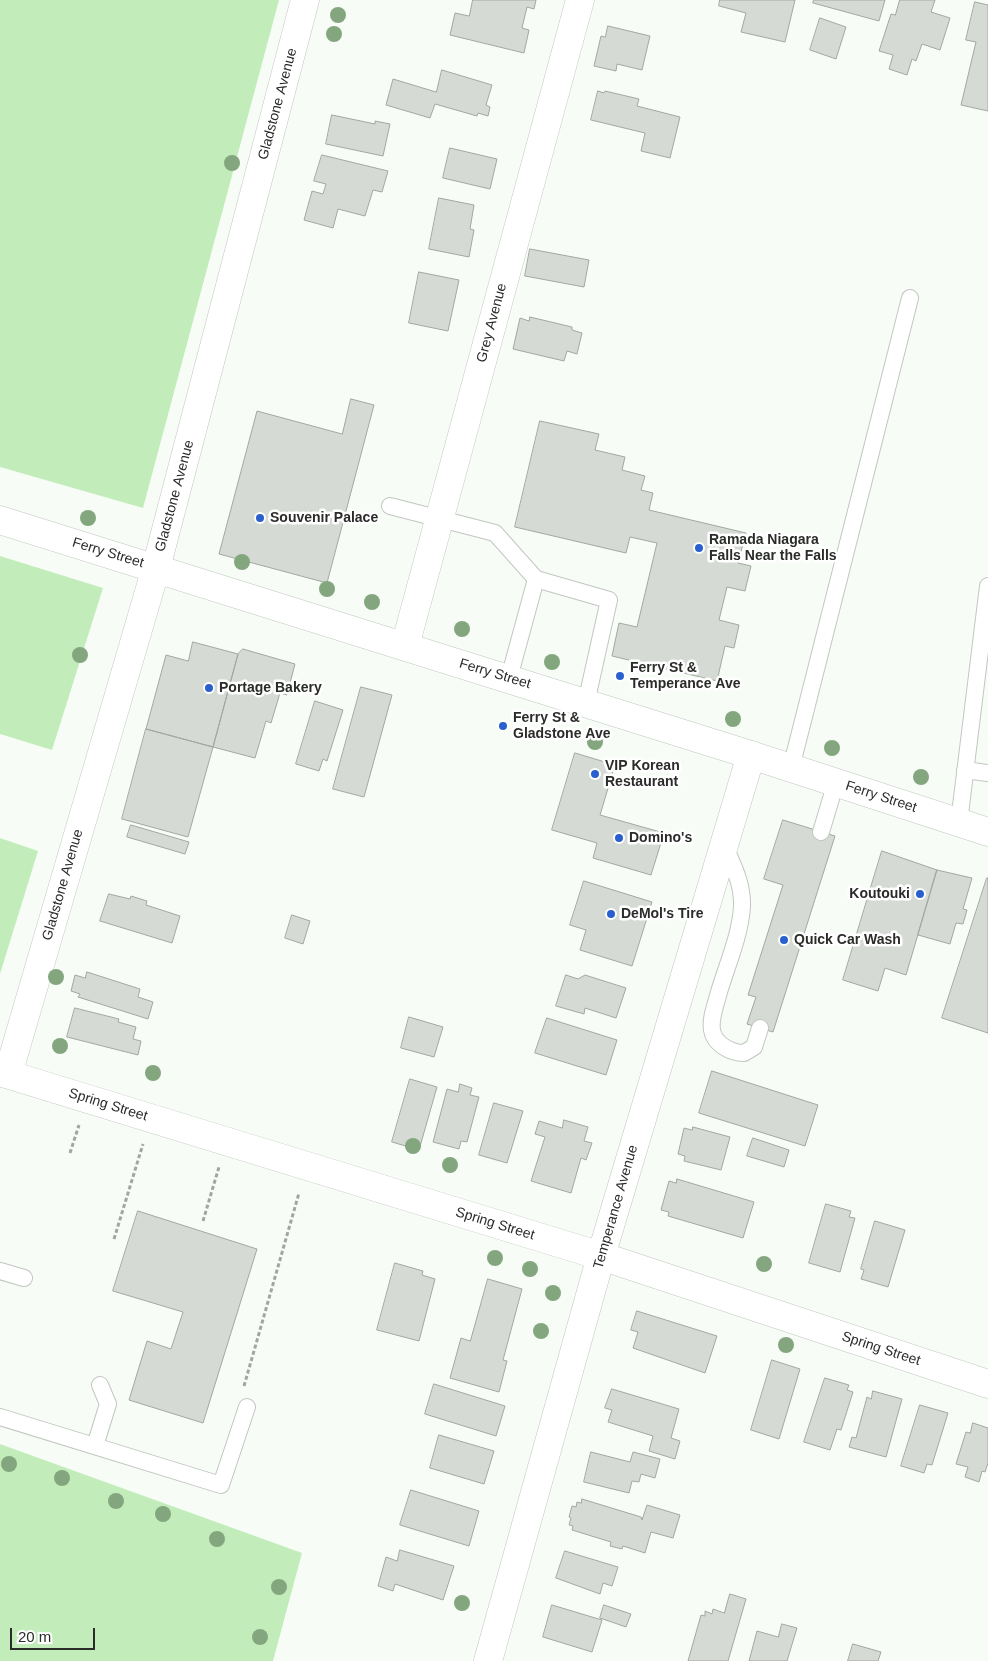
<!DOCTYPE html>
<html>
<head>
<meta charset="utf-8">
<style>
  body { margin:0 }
  #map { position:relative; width:988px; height:1661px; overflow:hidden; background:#f7fdf6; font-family:Helvetica,sans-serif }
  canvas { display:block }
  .scale { position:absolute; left:10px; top:1628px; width:85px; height:22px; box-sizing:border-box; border:2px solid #2a2c29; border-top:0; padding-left:6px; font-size:15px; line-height:18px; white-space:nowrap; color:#2a2c29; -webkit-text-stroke:4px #fff; paint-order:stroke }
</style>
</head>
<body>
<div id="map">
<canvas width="988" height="1661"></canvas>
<div class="scale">20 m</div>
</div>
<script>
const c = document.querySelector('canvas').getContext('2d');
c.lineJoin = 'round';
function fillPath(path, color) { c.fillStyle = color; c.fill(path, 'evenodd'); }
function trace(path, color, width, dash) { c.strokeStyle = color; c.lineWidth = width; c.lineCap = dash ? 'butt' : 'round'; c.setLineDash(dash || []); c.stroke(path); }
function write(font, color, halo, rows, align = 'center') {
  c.font = font + ' Helvetica,sans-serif'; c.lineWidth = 5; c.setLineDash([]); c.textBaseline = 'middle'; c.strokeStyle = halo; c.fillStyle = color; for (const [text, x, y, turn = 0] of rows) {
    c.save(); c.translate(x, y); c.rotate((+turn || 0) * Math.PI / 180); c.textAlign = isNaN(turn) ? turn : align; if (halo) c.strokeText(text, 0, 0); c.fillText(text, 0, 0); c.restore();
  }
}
const green = new Path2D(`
  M0,0H279L143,508L0,467Z
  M0,556L103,588L52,750L0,734Z
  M0,838L38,851L0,974Z
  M0,1444L302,1553L273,1661H0Z`);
const building = new Path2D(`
  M473,0H536L534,9L527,7L522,28L529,30L524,53L450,35L455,13L469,16Z
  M720,0H795L785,42L741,32L746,13L719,6Z
  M814,0H885L879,21L813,3Z
  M900,0H935L931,12L950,18L940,50L922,44L916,61L912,59L907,75L889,69L893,55L879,51L891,14L895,15Z
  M975,2L988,5V111L961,105L976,42L966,40Z
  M820,18L846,27L836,59L810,50Z
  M608,26L650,36L642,70L617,64L616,71L594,66L601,36L605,37Z
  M442,70L492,85L486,105L490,107L488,116L478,113L477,116L435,104L430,118L386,105L393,79L436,92Z
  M598,91L604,93L605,91L639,99L637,106L680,117L670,158L641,151L645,133L591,120Z
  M332,115L375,124V121L390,124L383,156L326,144Z
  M450,148L497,159L490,189L443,178Z
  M322,155L388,171L382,192L373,190L365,216L338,209L333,228L304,220L312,191L323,194L326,184L314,181Z
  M439,198L474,205L470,229L474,230L469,257L429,249Z
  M530,249L589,260L584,287L525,276Z
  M419,272L459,280L448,331L409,323Z
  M530,317L572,327V330L582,333L577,354L567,351L564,361L513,349L520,318L529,321Z
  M351,399L374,405L327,583L219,554L257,411L342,434Z
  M540,421L599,434L595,450L625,457L622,470L645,476L641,490L653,493L649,510L746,533L738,563L751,566L745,591L727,587L719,620L739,625L734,648L725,646L717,681L612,656L619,623L637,627L657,543L630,537L626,553L515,527Z
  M193,642L238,654L213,747L146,729L166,655L188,661Z
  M243,649L295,664L287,695L280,693L271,723L266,721L255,758L213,747L238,654Z
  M361,687L392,695L364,797L333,789Z
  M315,701L343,710L327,761L323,759L319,771L296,764Z
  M146,729L213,747L188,837L122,819Z
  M575,753L615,765L600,815L664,833L651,875L593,858L597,843L552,830Z
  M783,820L835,836L773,1032L747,1024L756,997L748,995L783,885L764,879Z
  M131,825L189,842L185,854L127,837Z
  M882,851L937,870L906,975L885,968L878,991L843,980Z
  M937,870L972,878L963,909L967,910L963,924L956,923L950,944L918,935Z
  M987,878H988V1033L942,1018Z
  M584,881L652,902L632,966L580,950L586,930L570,925Z
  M109,894L130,899L131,896L147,901L146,905L180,916L172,943L100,921Z
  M292,915L310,921L303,944L285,938Z
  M87,972L140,989L138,997L153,1002L148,1019L78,997L80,994L71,991L75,975L85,978Z
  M566,975L578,979L585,975L626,988L616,1018L585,1008L584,1014L556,1006Z
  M75,1008L119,1019L118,1022L136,1027L133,1039L141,1041L138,1055L67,1037Z
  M409,1017L443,1027L434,1057L401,1048Z
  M547,1018L617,1040L606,1075L535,1053Z
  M712,1071L818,1105L805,1146L699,1113Z
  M410,1079L437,1087L419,1150L392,1142Z
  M460,1084L472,1088L470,1095L479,1097L467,1142L461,1141L459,1149L433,1142L447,1089L458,1092Z
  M494,1103L523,1111L507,1163L479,1155Z
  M564,1120L588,1127L584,1141L592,1143L586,1160L581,1158L571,1193L531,1181L545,1137L535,1134L539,1121L562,1128Z
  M693,1127L730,1137L721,1170L684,1161L685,1156L678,1154L684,1128L692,1130Z
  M753,1138L789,1150L784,1167L747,1156Z
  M677,1179L754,1202L743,1238L668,1216L669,1212L661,1210L669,1181L676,1183Z
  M826,1204L851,1211L849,1217L855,1218L840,1272L809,1263Z
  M138,1211L257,1249L203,1423L129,1400L147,1341L171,1349L183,1312L113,1291Z
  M875,1221L905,1230L888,1287L861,1279L864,1270L861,1269Z
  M395,1263L423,1271L422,1275L435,1279L419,1341L377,1330Z
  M488,1279L522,1289L503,1360L507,1361L499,1392L450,1378L461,1338L470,1341Z
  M637,1311L717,1336L705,1373L633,1348L638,1332L631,1330Z
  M772,1360L800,1369L779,1439L751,1430Z
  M825,1378L849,1385L847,1390L853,1392L841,1430L837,1429L830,1450L804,1442Z
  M434,1384L505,1406L496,1436L425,1414Z
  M612,1389L679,1409L671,1438L680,1441L675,1459L649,1451L653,1436L608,1422L612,1410L605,1408Z
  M873,1391L902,1399L886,1457L849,1447L852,1437L856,1438L867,1397L871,1399Z
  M920,1405L948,1413L932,1465L927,1464L924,1473L901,1466Z
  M973,1423L988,1428V1463L985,1472L982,1471L979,1482L965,1477L968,1467L956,1464L966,1432L970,1433Z
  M439,1435L494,1451L484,1484L430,1468Z
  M591,1452L630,1462L633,1452L660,1459L655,1478L641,1474L639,1482L632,1481L629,1493L584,1482Z
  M411,1490L479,1511L469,1546L400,1525Z
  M582,1499L641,1517L642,1520L647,1505L680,1515L673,1538L651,1532L645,1553L623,1546L622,1549L610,1546L611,1542L572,1530L573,1526L569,1525L571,1518L569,1517L572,1506L576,1507L577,1502L581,1503Z
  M400,1550L454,1566L443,1600L395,1584L393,1591L378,1586L386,1557L397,1561Z
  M565,1551L618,1567L612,1586L603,1583L600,1594L556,1578Z
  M730,1594L746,1599L728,1661H688L701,1615L705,1616V1611L712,1614L713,1609L724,1613Z
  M552,1605L602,1620L592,1652L543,1637Z
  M604,1605L631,1614L626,1627L600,1618Z
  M782,1624L797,1628L787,1661H749L757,1631L778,1637Z
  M853,1644L881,1652L878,1661H848Z`);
const path = new Path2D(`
  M70,1153L79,1125
  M203,1221L219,1167
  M114,1239L143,1144
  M244,1386L299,1193`);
const service = new Path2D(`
  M390,506L495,533L536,579
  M509,678L536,579L609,600L586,703
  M791,768L910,298
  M965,770L988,773
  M959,822L988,586
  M821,832L836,782
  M724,845C733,865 743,884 742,907C740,936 727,965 719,992C716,1004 710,1018 712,1030C714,1044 731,1053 744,1053L754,1047L760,1028
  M0,1271L24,1278
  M0,1417L221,1485L247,1407
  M95,1446L108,1404L100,1385`);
const minor = new Path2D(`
  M405,646L580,0
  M0,1072L601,1256L988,1384
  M8,1074L156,568L305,0
  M488,1661L601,1256L751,755`);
const secondary = new Path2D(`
  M0,520L751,755L988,832`);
const trees = [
  [338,15],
  [334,34],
  [232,163],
  [88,518],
  [242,562],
  [327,589],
  [372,602],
  [462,629],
  [80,655],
  [552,662],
  [733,719],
  [595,742],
  [832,748],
  [921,777],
  [56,977],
  [60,1046],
  [153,1073],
  [413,1146],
  [450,1165],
  [495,1258],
  [764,1264],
  [530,1269],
  [553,1293],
  [541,1331],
  [786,1345],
  [9,1464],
  [62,1478],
  [116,1501],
  [163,1514],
  [217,1539],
  [279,1587],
  [462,1603],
  [260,1637]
];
const markers = [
  [260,518,5,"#2960cd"],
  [699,548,5,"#2960cd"],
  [620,676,5,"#2960cd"],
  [209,688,5,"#2960cd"],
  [503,726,5,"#2960cd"],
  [595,774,5,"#2960cd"],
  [619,838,5,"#2960cd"],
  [920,894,5,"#2960cd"],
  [611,914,5,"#2960cd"],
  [784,940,5,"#2960cd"]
];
const streetNames = [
  ["Gladstone Avenue",278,104,-75],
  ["Grey Avenue",492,323,-75],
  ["Gladstone Avenue",175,496,-75],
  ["Ferry Street",108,553,17],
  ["Ferry Street",495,674,17],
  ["Ferry Street",881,797,18],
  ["Gladstone Avenue",63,885,-74],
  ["Spring Street",108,1105,17],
  ["Temperance Avenue",616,1207,-74],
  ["Spring Street",495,1224,17],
  ["Spring Street",881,1349,18]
];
const poiNames = [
  ["Souvenir Palace",270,518],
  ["Ramada Niagara",709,540],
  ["Falls Near the Falls",709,556],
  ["Ferry St &",630,668],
  ["Temperance Ave",630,684],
  ["Portage Bakery",219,688],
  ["Ferry St &",513,718],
  ["Gladstone Ave",513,734],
  ["VIP Korean",605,766],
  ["Restaurant",605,782],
  ["Domino's",629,838],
  ["Koutouki",910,894,"right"],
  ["DeMol's Tire",621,914],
  ["Quick Car Wash",794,940]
];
fillPath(green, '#c2edbb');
fillPath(building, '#d5dbd4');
trace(building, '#a2a8a1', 1);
trace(service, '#c1c7c0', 18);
trace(minor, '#c1c7c0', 29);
trace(secondary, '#c1c7c0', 29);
trace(path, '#a2a6a1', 3, [4, 2.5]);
trace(service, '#fff', 16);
trace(minor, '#fff', 28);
trace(secondary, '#fff', 28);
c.fillStyle = '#84a67f';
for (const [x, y] of trees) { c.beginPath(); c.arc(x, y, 8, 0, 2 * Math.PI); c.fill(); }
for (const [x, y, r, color] of markers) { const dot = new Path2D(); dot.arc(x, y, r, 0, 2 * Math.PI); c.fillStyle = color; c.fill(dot); trace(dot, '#fff', 2); }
write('14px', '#2a2c29', '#fff', streetNames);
write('bold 14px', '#2a2c29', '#fff', poiNames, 'left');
</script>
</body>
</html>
